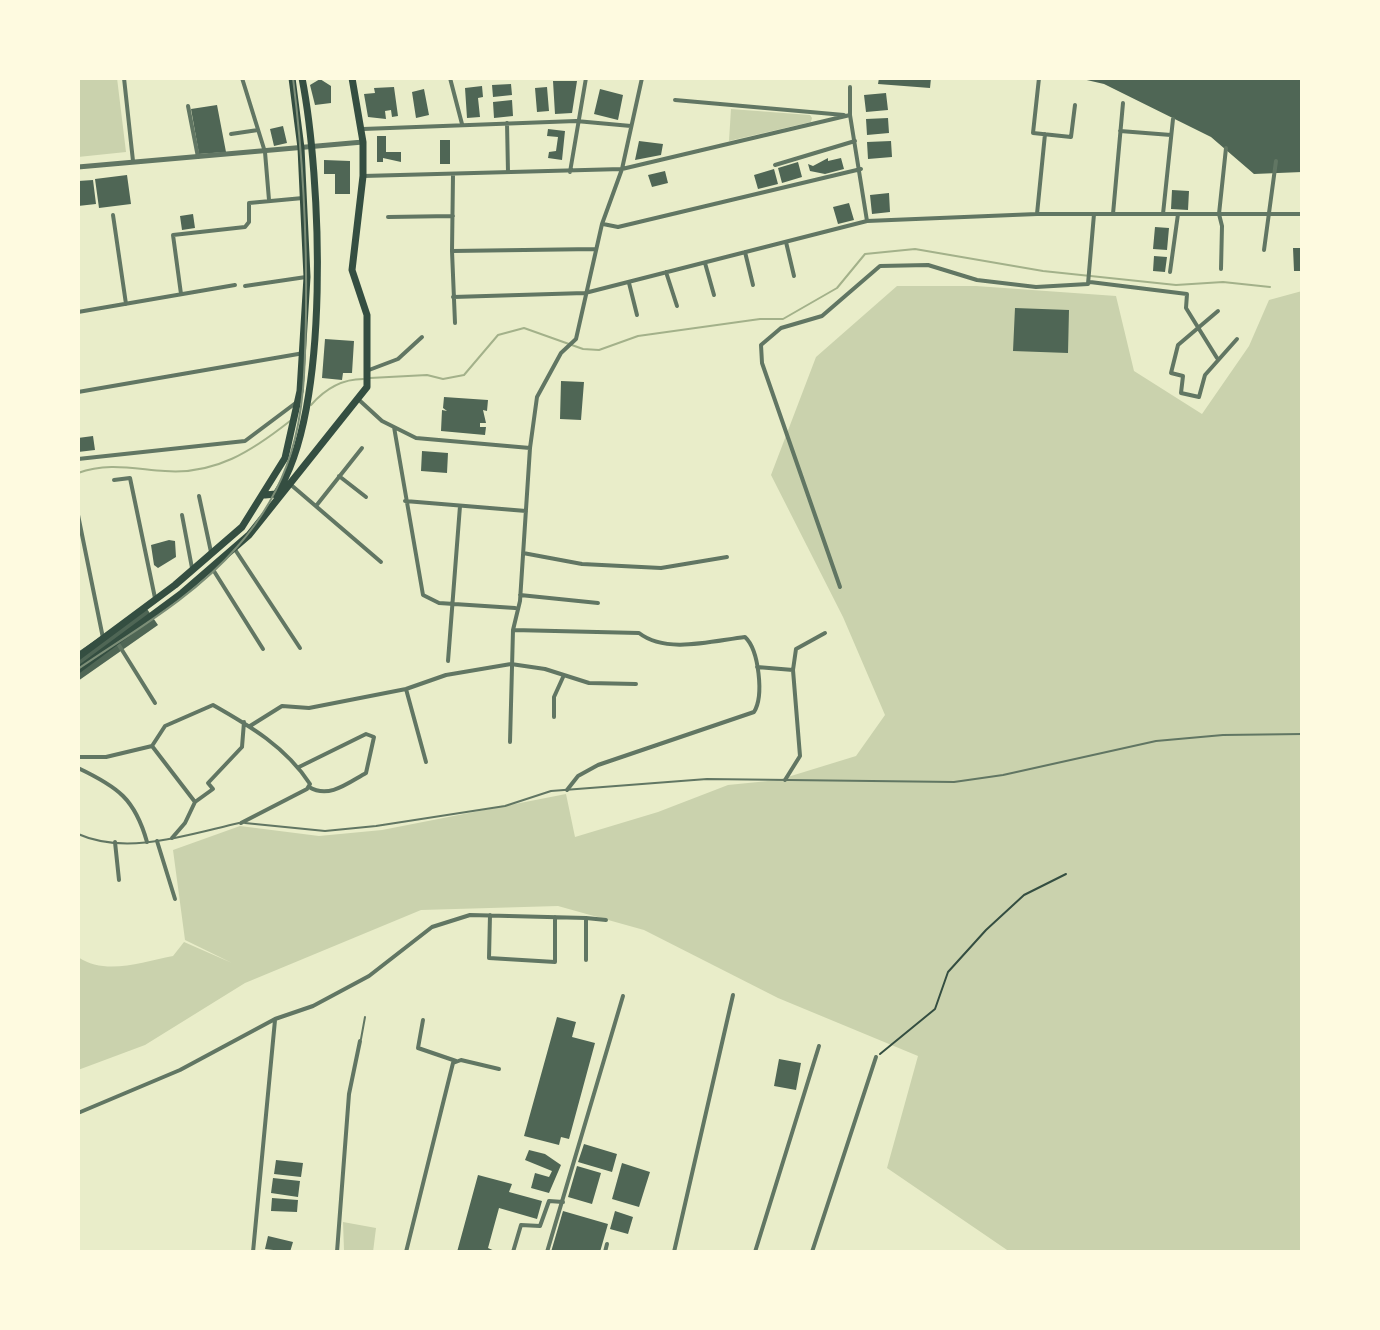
<!DOCTYPE html>
<html>
<head>
<meta charset="utf-8">
<style>
  body { margin:0 }
  #map { position:relative; width:1380px; height:1330px; overflow:hidden; background:#e9edc9; font-family:Lato,sans-serif }
  canvas { display:block }
  .frame { position:absolute; inset:0; border:80px solid #fefae0; pointer-events:none }
</style>
</head>
<body>
<div id="map">
<canvas width="1380" height="1330"></canvas>
<div class="frame"></div>
</div>
<script>
const c = document.querySelector('canvas').getContext('2d');
c.lineJoin = 'round';
function fillPath(path, color) { c.fillStyle = color; c.fill(path, 'evenodd'); }
function trace(path, color, width, dash) { c.strokeStyle = color; c.lineWidth = width; c.lineCap = dash ? 'butt' : 'round'; c.setLineDash(dash || []); c.stroke(path); }
const green = new Path2D(`
  M78,78H117L126,152L78,157Z
  M731,109L810,115L812,118L811,122L729,141Z
  M897,286H976L1116,296L1134,371L1202,414L1249,346L1269,300L1302,291V1252H1010L887,1168L918,1056L778,998L644,930L558,906L421,910L245,983L145,1045L78,1070V957C106,976 141,962 173,956L184,942L232,963L185,940L173,850L240,826L319,836L382,830L566,794L575,837L658,812L728,785L778,780L856,756L885,715L843,617L771,475L816,357Z
  M343,1222L376,1228L373,1252L344,1250Z`);
const stream = new Path2D(`
  M370,378L427,375L443,379L464,375L498,335L524,328L583,349L599,350L638,336L760,319H783L837,288L865,254L915,249L1043,271L1176,285L1223,282L1270,287
  M311,405C325,389 341,379 363,379
  M78,473C107,462 135,469 165,471C215,475 252,451 290,421`);
const building = new Path2D(`
  M879,78H931L930,88L878,84Z
  M1078,78H1302V172L1254,174L1211,137L1104,84Z
  M320,79L331,86V103L315,105L310,85Z
  M553,81H577L572,113L555,114Z
  M511,84L512,95L493,97L492,85Z
  M482,86L483,97L478,98L480,117L467,118L465,88Z
  M394,87L398,116L392,117L391,110L385,111L386,119L368,117L364,94L375,93L374,88Z
  M547,87L549,111L537,112L535,88Z
  M424,89L429,115L416,118L412,92Z
  M600,89L623,95L618,120L594,114Z
  M886,93L888,110L866,112L864,95Z
  M512,100L513,116L494,118L493,102Z
  M217,105L226,152L199,154L191,109Z
  M888,118L889,133L867,135L866,119Z
  M283,126L287,143L274,146L270,129Z
  M548,129L565,131L562,160L548,158L549,152L556,151L558,137L547,136Z
  M377,136H386V152H401V162L383,158V162H377Z
  M440,140H450V164H440Z
  M639,141L663,144L661,155L635,160Z
  M891,141L892,157L868,159L867,142Z
  M828,158V161L841,158L844,169L825,174L810,171L808,164L813,166Z
  M324,160L350,161V194H335V174H324Z
  M798,162L802,177L782,183L778,168Z
  M774,169L778,184L758,189L754,175Z
  M665,171L668,183L652,187L648,175Z
  M127,175L131,204L99,208L95,179Z
  M93,180L96,204L78,206V181Z
  M1172,190L1189,191L1188,210L1171,209Z
  M889,193L890,212L872,214L870,195Z
  M849,203L854,220L838,224L833,207Z
  M193,214L195,228L182,230L180,216Z
  M1155,227L1169,228L1167,250L1153,249Z
  M1293,248H1302V271H1294Z
  M1154,256L1167,257L1165,272L1153,271Z
  M1015,308L1069,310L1068,353L1013,351Z
  M325,339L354,341L352,373H343L342,380L322,378Z
  M561,381L584,382L581,420L560,419Z
  M444,397L488,400L487,411L483,410L486,423H480V427H486L485,435L441,431L442,410L447,411L443,408Z
  M93,436L95,450L78,452V438Z
  M422,451L448,453L447,473L421,471Z
  M169,540L175,541L176,557L158,568L154,565L151,545Z
  M145,606L158,625L78,681V652Z
  M557,1017L576,1022L572,1037L595,1043L569,1139L561,1137L559,1145L524,1136Z
  M779,1059L801,1063L796,1090L774,1086Z
  M584,1144L617,1154L612,1172L578,1162Z
  M529,1150L545,1154L561,1165L549,1193L531,1188L535,1173L549,1177L552,1171L525,1160Z
  M276,1160L303,1163L301,1177L274,1174Z
  M622,1163L650,1172L639,1207L612,1199Z
  M577,1166L601,1173L592,1204L568,1197Z
  M478,1175L512,1184L509,1192L542,1201L537,1219L499,1208L488,1248L497,1252H457Z
  M273,1178L300,1181L298,1197L271,1193Z
  M272,1198L298,1200L297,1212L271,1211Z
  M563,1211L608,1224L600,1252H551Z
  M615,1211L633,1217L628,1234L610,1229Z
  M268,1236L293,1242L290,1252L265,1249Z`);
const path = new Path2D(`
  M880,1054L935,1009L948,972L986,930L1024,895L1066,874`);
const service = new Path2D(`
  M245,823L325,831L376,826L505,806L551,791L707,779L954,782L1003,775L1156,741L1223,735L1302,734
  M78,834C127,856 190,834 239,823
  M361,1039L365,1017`);
const minor = new Path2D(`
  M124,78L133,161
  M242,78L265,152L269,200
  M450,78L462,124
  M1039,78L1033,133L1071,137L1075,105
  M850,87V115L867,221
  M675,100L844,115
  M188,106L198,157
  M507,123L508,172
  M363,129L576,121L631,126
  M1120,131L1171,135
  M231,134L258,130
  M775,165L855,141
  M570,172L586,78
  M453,175L452,251L596,249
  M363,176L622,169L850,115
  M1037,214L1045,134
  M1113,214L1123,103
  M1163,214L1173,119
  M113,215L126,304
  M388,217L453,216
  M603,224L618,227L861,169
  M786,242L794,276
  M1264,250L1276,161
  M452,251L455,323
  M745,252L753,285
  M705,263L714,295
  M1221,269L1222,226L1219,214L1226,148
  M666,272L677,306
  M1170,272L1178,214
  M1090,282L1187,294L1186,308L1217,358
  M629,283L637,315
  M245,286L306,277
  M181,294L173,235L245,227L249,222V203L303,198
  M453,297L585,293L867,221L1037,214H1302
  M1218,311L1178,345L1171,373L1183,376L1181,393L1199,397L1205,375L1237,339
  M78,312L235,285
  M369,370L398,359L422,337
  M78,392L304,353
  M358,399L382,421L416,438L530,448
  M394,427L423,595L439,603L515,608
  M78,459L245,441L297,402
  M339,476L366,497
  M114,480L130,478L155,598
  M290,484L381,562
  M199,496L211,552
  M405,501L526,511
  M316,506L362,448
  M78,515L103,638
  M182,515L192,568
  M234,548L300,648
  M523,553L582,564L661,568L727,557
  M212,568L263,649
  M840,587L762,363L761,345L781,328L822,316L880,266L928,265L977,280L1036,287L1088,284L1094,214
  M520,595L598,603
  M513,630L639,633C666,654 712,641 745,637C759,650 764,696 754,712L598,765L578,776L567,790
  M117,642L155,703
  M448,661L460,506
  M757,667L793,670L800,756L785,780
  M793,670L796,649L825,633
  M406,689L426,762
  M554,717V697L564,675
  M250,726L282,706L309,708L406,689L446,675L511,664L545,669L589,683L636,684
  M510,742L513,630L520,601L530,448L537,397L561,353L576,339L602,224L622,169L642,78
  M152,746L195,802L185,823L172,838
  M78,757H106L152,746L165,726L213,705C250,726 286,747 310,784L307,789L241,823
  M299,767L366,734L374,737L366,773C348,783 329,799 309,787
  M78,768C118,787 135,799 147,842
  M195,802L213,789L208,783L242,747L244,722
  M157,841L175,899
  M115,842L119,880
  M490,915L489,958L555,962V917
  M586,918L606,920
  M423,1020L418,1048L456,1061
  M78,1113L180,1070L275,1019L313,1006L369,976L432,927L470,915L586,918V960
  M253,1252L275,1020
  M337,1252L349,1094L360,1041
  M406,1252L453,1063L461,1060L499,1069
  M513,1252L521,1225L540,1226L549,1201L563,1202
  M547,1252L623,996
  M605,1252L607,1244
  M674,1252L733,995
  M755,1252L819,1046
  M812,1252L876,1057`);
const tertiary = new Path2D(`
  M78,167L363,142`);
const primary = new Path2D(`
  M265,495L276,494C332,412 321,175 302,78
  M78,657L175,585L242,527L285,458L300,391L307,277L301,148L292,78
  M78,670L182,593L249,535L367,387V315L352,270L363,176V142L352,78`);
const rail = new Path2D(`
  M78,669C132,632 194,597 237,547C261,520 280,488 291,453C305,408 305,361 306,314C307,234 303,157 293,78`);
fillPath(green, '#cad2ad');
trace(stream, '#a3b18a', 2);
fillPath(building, '#4f6655');
trace(path, '#344e41', 2);
trace(service, '#617663', 2);
trace(minor, '#617663', 4);
trace(tertiary, '#617663', 5);
trace(primary, '#344e41', 7);
trace(rail, '#7c8e77', 2);
</script>
</body>
</html>
